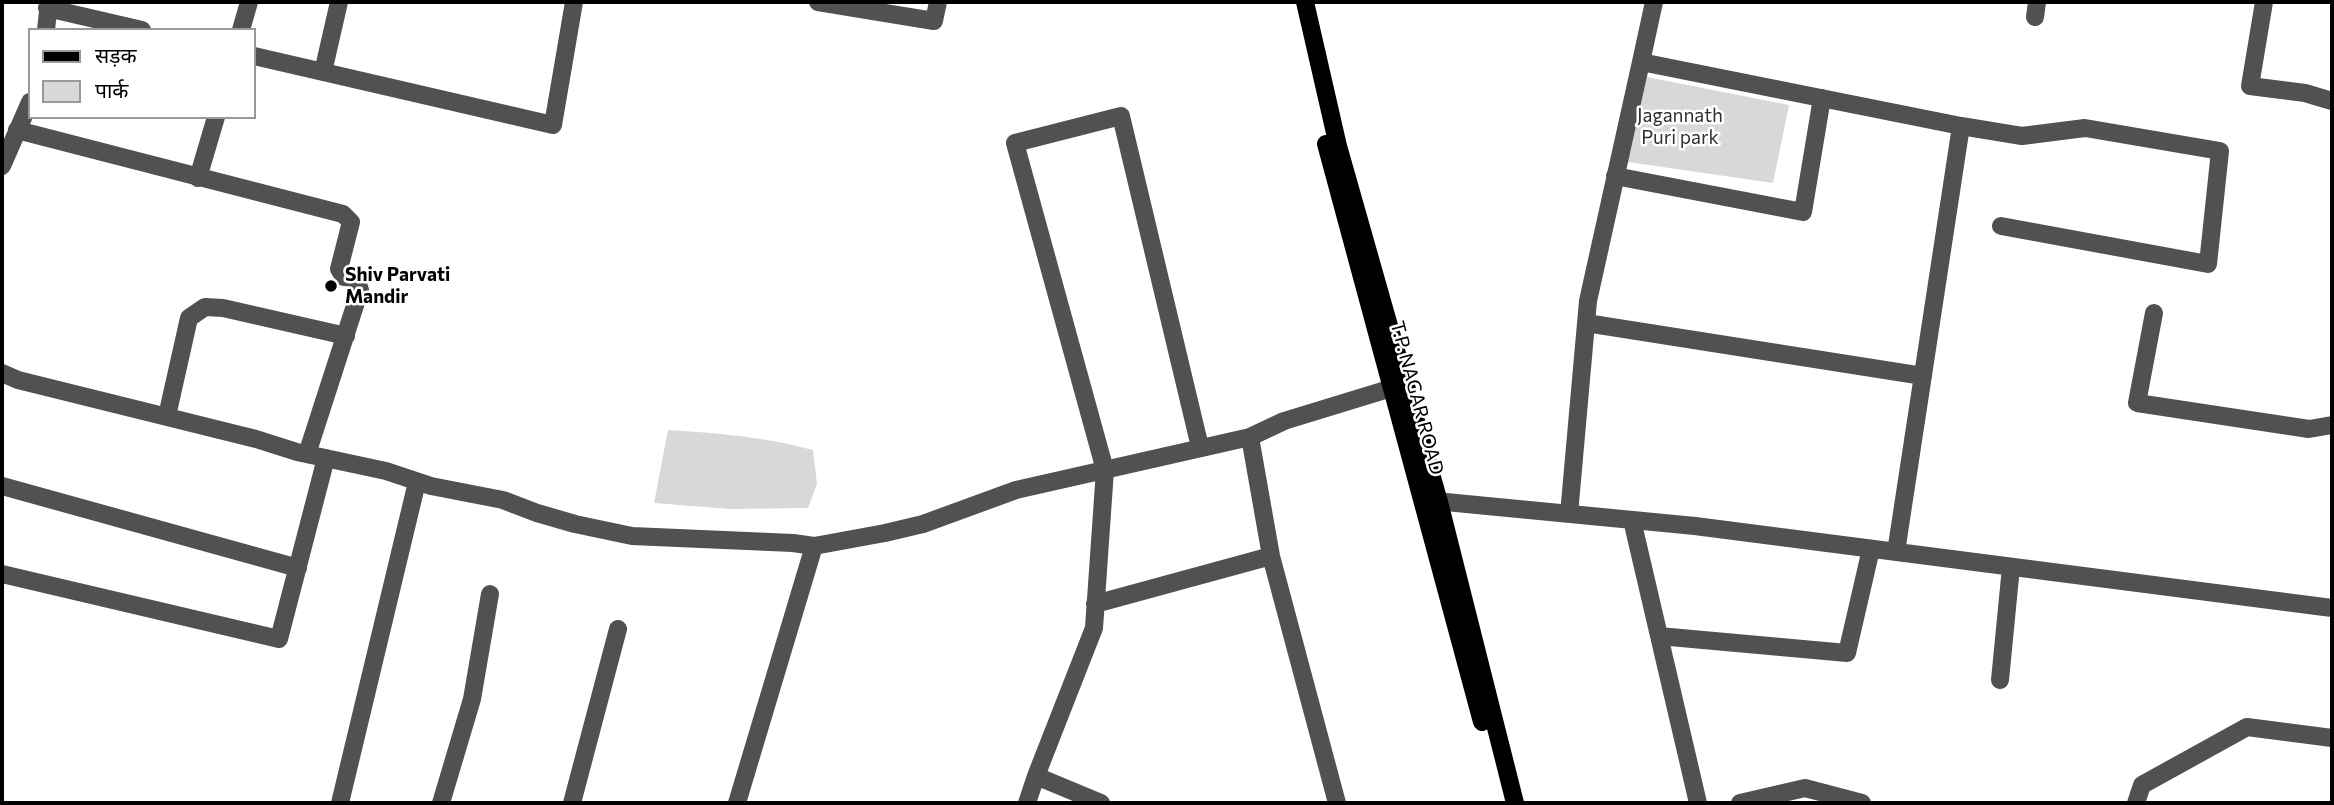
<!DOCTYPE html>
<html>
<head>
<meta charset="utf-8">
<style>
  body { margin:0 }
  #map { position:relative; width:2334px; height:805px; overflow:hidden; background:#fff; font-family:Commissioner,"Noto Sans Devanagari",sans-serif }
  canvas { display:block }
  .frame { position:absolute; inset:0; border:4px solid #000; pointer-events:none }
  .legend { position:absolute; left:28px; top:28px; width:228px; height:91px; box-sizing:border-box; background:#fff; border:2px solid #999; margin:0; padding:9px 12px; list-style:none; font-size:21px; color:#000 }
  .legend li { display:flex; align-items:center; gap:14px; height:35px }
  .legend b { width:35px; border:2px solid #999 }
</style>
</head>
<body>
<div id="map">
<canvas width="2334" height="805"></canvas>
<div class="frame"></div>
<ul class="legend">
<li><b style="height:9px;background:#000"></b>सड़क</li>
<li><b style="height:19px;background:#d8d8d8"></b>पार्क</li>
</ul>
</div>
<script>
const c = document.querySelector('canvas').getContext('2d');
c.lineJoin = 'round';
function fillPath(path, color) { c.fillStyle = color; c.fill(path, 'evenodd'); }
function trace(path, color, width, dash) { c.strokeStyle = color; c.lineWidth = width; c.lineCap = dash ? 'butt' : 'round'; c.setLineDash(dash || []); c.stroke(path); }
function write(font, color, halo, rows, align = 'center') {
  c.font = font + ' Commissioner,sans-serif'; c.lineWidth = 5; c.setLineDash([]); c.textBaseline = 'middle'; c.strokeStyle = halo; c.fillStyle = color; for (const [text, x, y, turn = 0] of rows) {
    c.save(); c.translate(x, y); c.rotate((+turn || 0) * Math.PI / 180); c.textAlign = isNaN(turn) ? turn : align; if (halo) c.strokeText(text, 0, 0); c.fillText(text, 0, 0); c.restore();
  }
}
const green = new Path2D(`
  M1647,77L1789,105L1773,183L1628,162Z
  M668,430C717,433 765,437 813,450L817,484L808,508L731,509L654,503Z`);
const minor = new Path2D(`
  M818,2L934,21L938,2
  M2264,2L2250,86L2305,93L2332,101
  M47,8L142,30
  M2035,17L2037,2
  M46,30L49,2
  M241,30L249,2
  M254,56L553,125L574,2
  M1641,62L1654,2
  M323,72L339,2
  M1961,126L2022,136L2085,128L2220,151L2208,264L2001,226
  M17,130L343,214L351,222L339,269L344,277L356,278L360,290L307,454
  M2,166L30,102
  M1615,176L1803,212L1822,98
  M198,178L216,117
  M2154,313L2137,403L2309,429L2332,425
  M1586,323L1923,376
  M2,373L18,380L256,439L297,452L386,471L431,486L503,500L537,513L575,524L632,536L793,543L814,546L885,533L923,524L1016,490L1250,437L1284,421L1405,384
  M167,416L189,318L205,307L223,308L346,336
  M2,486L298,568
  M1425,500L1695,526L2332,608
  M1569,514L1588,301L1641,62L1961,126L1896,552
  M1632,520L1698,803
  M1271,556L1337,803
  M2,574L279,639L326,458
  M1095,604L1271,556L1250,437
  M1659,636L1847,653L1871,549
  M2000,680L2011,567
  M1036,776L1094,628L1105,470L1015,143L1121,116L1200,447
  M340,803L417,482
  M441,803L472,699L490,594
  M572,803L618,629
  M737,803L814,546
  M1027,803L1036,776L1101,803
  M1740,803L1805,788L1862,803
  M2136,803L2142,785L2247,727L2332,738`);
const major = new Path2D(`
  M1305,2L1338,146L1439,502L1515,803
  M1326,144L1482,722`);
const markers = [
  [331,286,7,"#000"]
];
const parkNames = [
  ["Jagannath",1680,116],
  ["Puri park",1680,138]
];
const poiNames = [
  ["Shiv Parvati",345,275],
  ["Mandir",345,297]
];
const streetNames = [
  ["T.P. NAGAR ROAD",1417,398,75]
];
fillPath(green, '#d8d8d8');
trace(minor, '#515151', 18);
trace(major, '#000', 18);
for (const [x, y, r, color] of markers) { const dot = new Path2D(); dot.arc(x, y, r, 0, 2 * Math.PI); c.fillStyle = color; c.fill(dot); trace(dot, '#fff', 2.5); }
write('19px', '#2f2f2f', '#fff', parkNames);
write('bold 19px', '#000', '#fff', poiNames, 'left');
write('19px', '#000', '#fff', streetNames);
</script>
</body>
</html>
